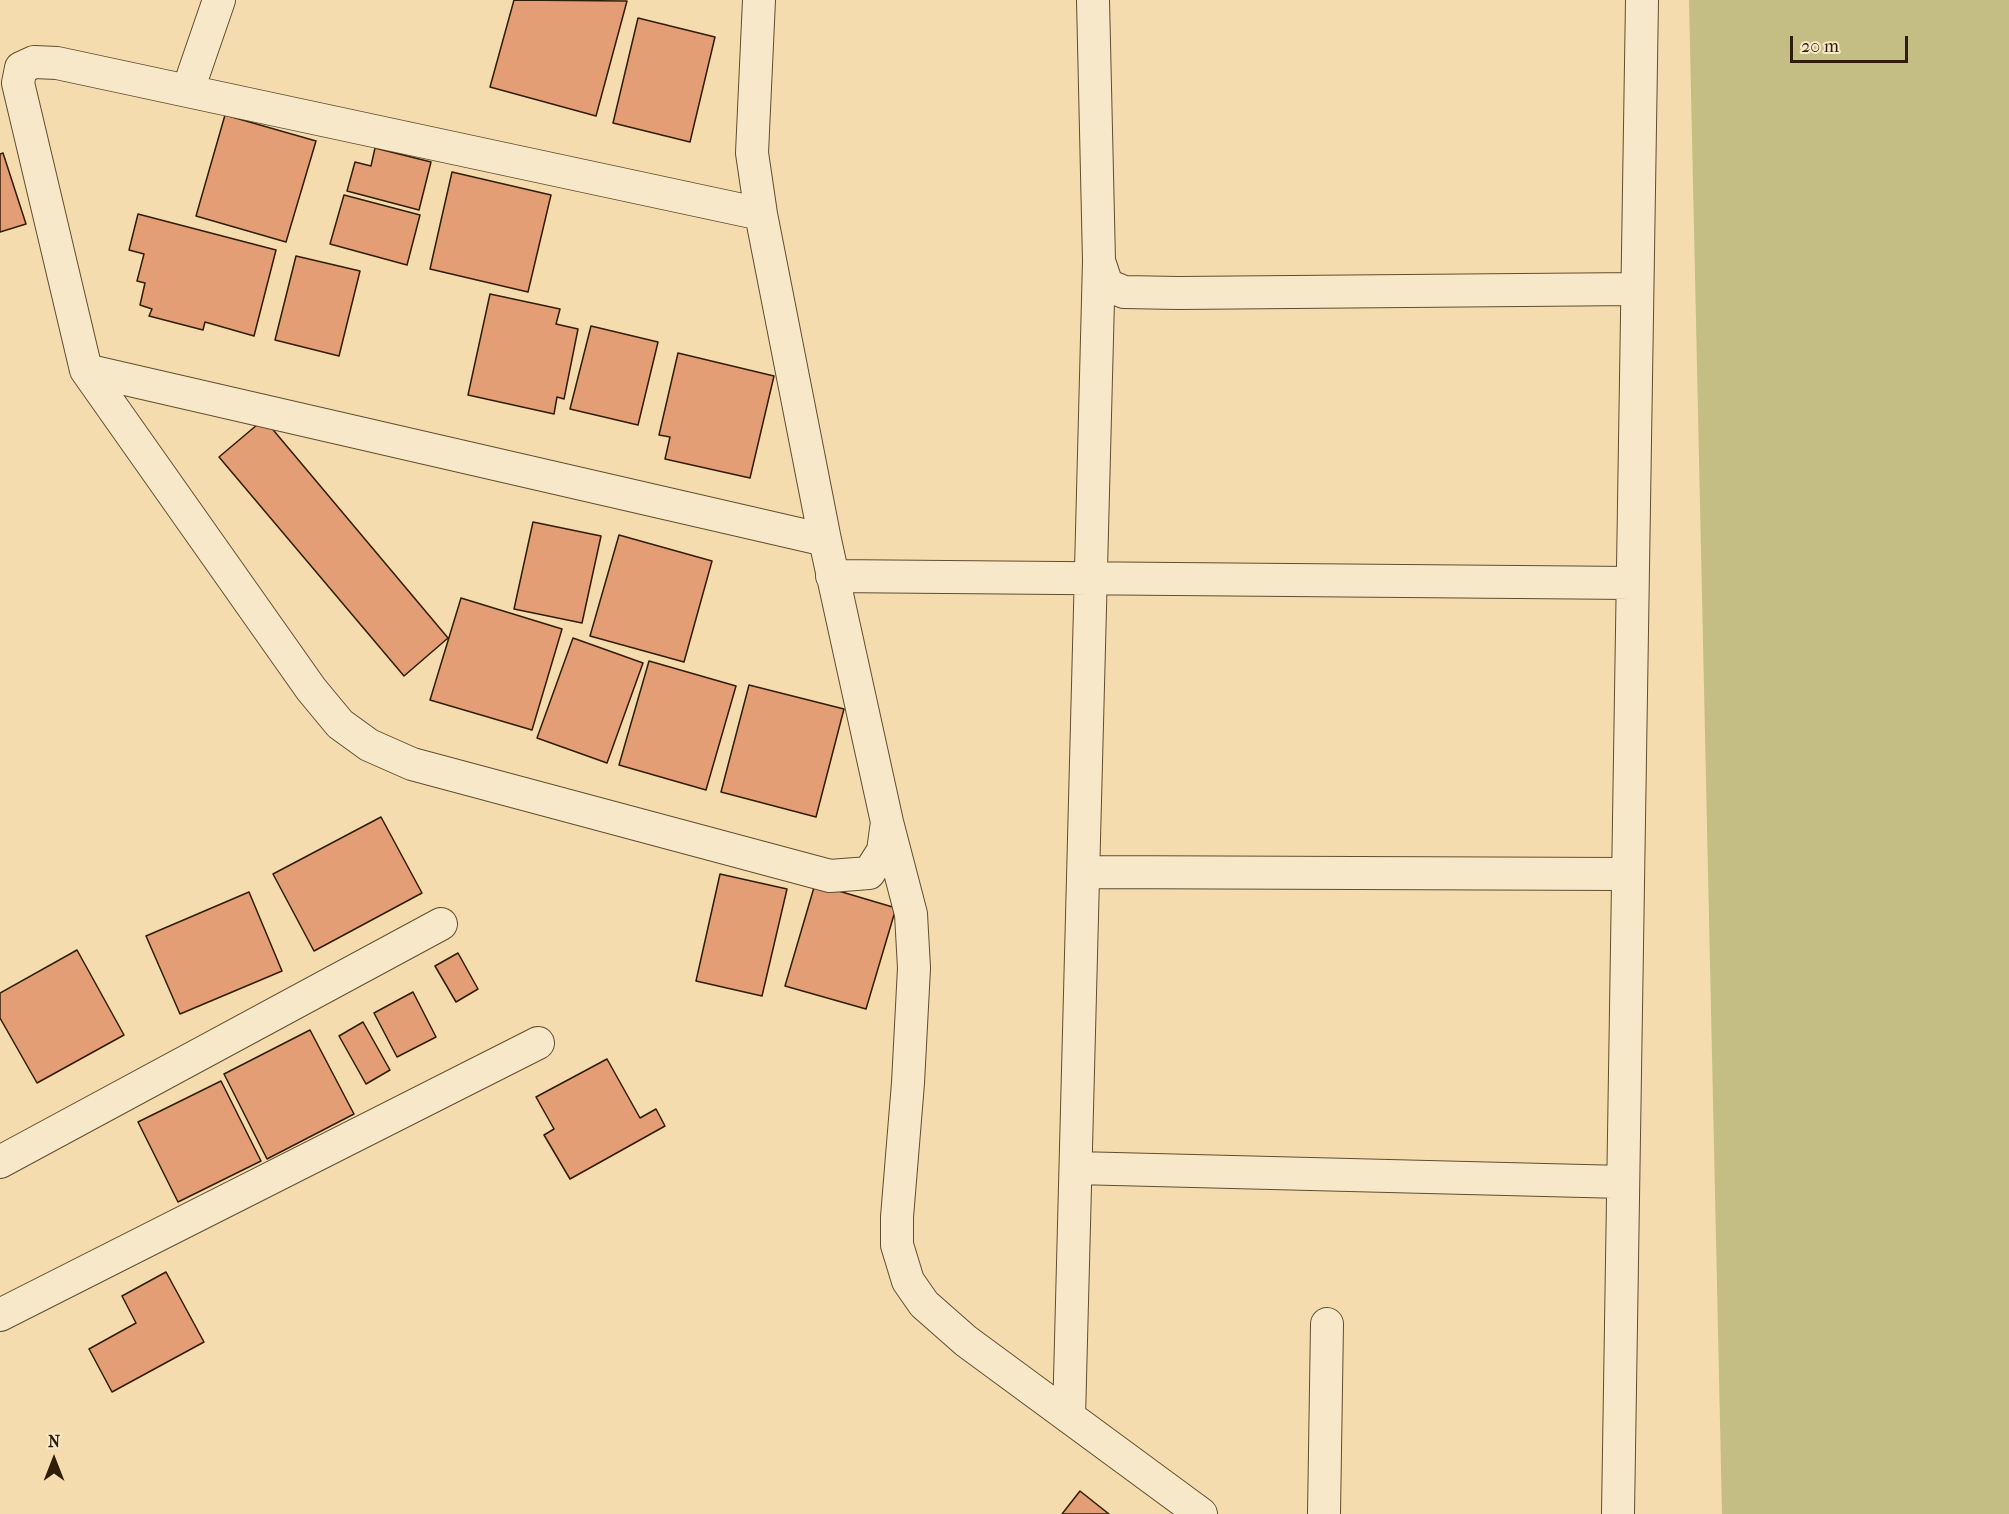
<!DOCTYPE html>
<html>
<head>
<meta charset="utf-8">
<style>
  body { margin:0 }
  #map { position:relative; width:2009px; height:1514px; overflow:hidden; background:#f4dcae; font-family:"IM FELL French Canon",serif }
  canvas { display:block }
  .north { position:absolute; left:24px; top:1430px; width:60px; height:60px; -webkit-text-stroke:4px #f8e8ca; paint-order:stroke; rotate:0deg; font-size:16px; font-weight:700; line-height:24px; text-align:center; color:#301d05 }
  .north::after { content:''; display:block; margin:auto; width:21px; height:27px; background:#301d05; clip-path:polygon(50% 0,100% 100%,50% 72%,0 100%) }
  .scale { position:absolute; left:1790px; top:36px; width:118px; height:27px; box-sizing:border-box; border:3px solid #301d05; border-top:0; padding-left:8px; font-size:18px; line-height:21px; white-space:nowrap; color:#301d05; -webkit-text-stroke:4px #f8e8ca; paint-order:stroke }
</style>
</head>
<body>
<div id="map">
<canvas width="2009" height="1514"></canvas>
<div class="north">N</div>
<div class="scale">20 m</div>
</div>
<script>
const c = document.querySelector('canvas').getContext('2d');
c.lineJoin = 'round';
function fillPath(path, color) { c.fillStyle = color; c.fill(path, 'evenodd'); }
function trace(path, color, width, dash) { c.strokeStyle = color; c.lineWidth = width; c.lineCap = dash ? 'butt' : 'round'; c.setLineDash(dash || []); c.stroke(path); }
const green = new Path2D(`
  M1689,0H2009V1514H1722Z`);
const building = new Path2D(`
  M514,0L627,1L596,116L490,87Z
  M638,18L715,37L690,142L613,123Z
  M225,115L316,141L286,242L196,216Z
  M375,148L431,162L419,210L347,191L355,162L371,166Z
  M3,153L26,224L0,232V154Z
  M452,172L551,195L528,292L430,269Z
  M344,195L420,215L407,265L330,244Z
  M138,214L276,250L254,336L205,322L203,330L149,316L152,309L140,305L145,283L137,281L144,254L129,250Z
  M296,256L360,271L339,356L275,340Z
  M490,294L560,309L556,324L578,329L564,399L557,397L554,414L468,395Z
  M591,326L658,342L638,425L570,409Z
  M678,353L774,376L750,478L665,459L670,437L659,435Z
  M264,419L448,638L404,676L219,457Z
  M533,522L601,536L582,623L514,609Z
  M619,535L712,561L684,662L590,636Z
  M461,598L562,629L532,730L430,700Z
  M573,638L643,663L607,763L537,738Z
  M649,661L736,686L706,790L619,765Z
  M749,685L844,709L816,817L721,792Z
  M381,817L422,893L314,951L273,874Z
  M720,874L787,889L762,996L696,981Z
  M815,884L896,908L866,1009L785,986Z
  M249,892L282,971L180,1014L146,936Z
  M77,950L124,1035L37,1083L0,1018V993Z
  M458,953L478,989L456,1002L435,966Z
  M413,992L436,1037L397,1057L374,1013Z
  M363,1022L390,1070L366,1084L339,1036Z
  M310,1030L354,1114L267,1159L224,1074Z
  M607,1059L640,1118L656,1109L665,1126L570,1179L544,1135L554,1129L536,1097Z
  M221,1081L261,1161L178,1202L138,1122Z
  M166,1272L204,1342L112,1392L89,1349L136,1323L122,1296Z
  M1080,1491L1109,1514H1062Z`);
const minor = new Path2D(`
  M759,0L752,153L761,214L825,540L887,822L911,914L914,968L908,1083L897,1217V1245L908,1281L924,1304L966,1341L1201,1514
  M1093,0L1099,261L1107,285L1124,292L1178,293L1636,289
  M188,90L219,0
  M761,214L57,63L34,62L21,68L18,83L86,370L311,689L340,724L369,745L412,764L830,876L869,873L883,851L887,822
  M86,370L825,540
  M832,576L1632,583
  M1084,872L1627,874
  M0,1162L441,924
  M1076,1168L1623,1182
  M0,1315L538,1043
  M1069,1417L1099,261
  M1324,1514L1327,1324
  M1618,1514L1642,0`);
fillPath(green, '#c4be85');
fillPath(building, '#e49e75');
trace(building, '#301d05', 1.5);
trace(minor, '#614d2f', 34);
trace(minor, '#f8e8ca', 32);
</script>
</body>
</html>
